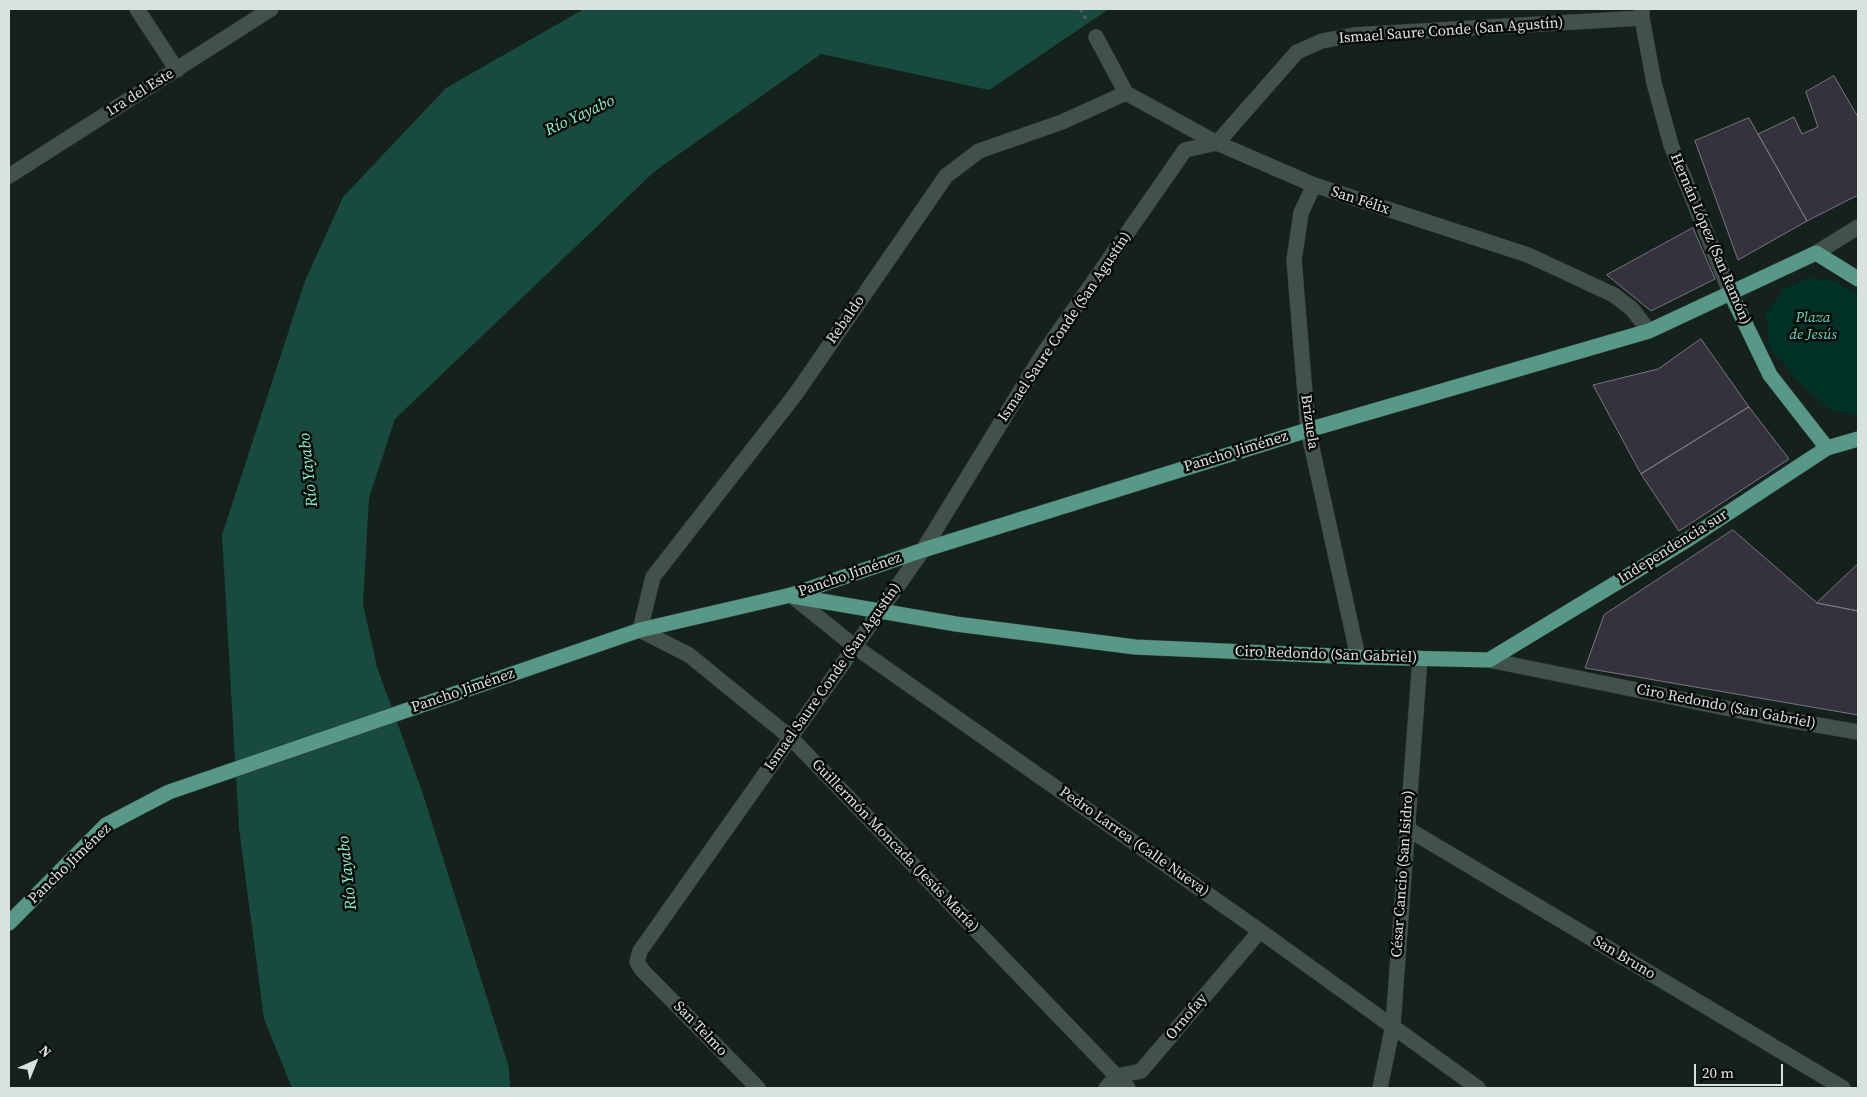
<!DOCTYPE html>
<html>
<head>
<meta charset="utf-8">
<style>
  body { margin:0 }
  #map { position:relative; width:1867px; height:1097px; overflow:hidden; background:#15211d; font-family:"Source Serif 4",serif }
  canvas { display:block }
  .frame { position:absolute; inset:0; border:10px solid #d9e2df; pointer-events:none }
  .north { position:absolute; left:10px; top:1037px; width:50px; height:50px; -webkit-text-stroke:4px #050a08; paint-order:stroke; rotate:44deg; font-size:14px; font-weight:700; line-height:20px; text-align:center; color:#d9e2df }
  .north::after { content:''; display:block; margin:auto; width:18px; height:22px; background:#d9e2df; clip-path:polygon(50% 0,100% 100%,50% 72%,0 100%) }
  .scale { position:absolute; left:1694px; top:1064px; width:89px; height:22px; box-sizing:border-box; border:2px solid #d9e2df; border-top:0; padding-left:6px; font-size:15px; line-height:18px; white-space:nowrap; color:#d9e2df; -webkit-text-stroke:4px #050a08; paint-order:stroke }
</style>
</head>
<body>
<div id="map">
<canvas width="1867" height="1097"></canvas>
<div class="frame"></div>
<div class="north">N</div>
<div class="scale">20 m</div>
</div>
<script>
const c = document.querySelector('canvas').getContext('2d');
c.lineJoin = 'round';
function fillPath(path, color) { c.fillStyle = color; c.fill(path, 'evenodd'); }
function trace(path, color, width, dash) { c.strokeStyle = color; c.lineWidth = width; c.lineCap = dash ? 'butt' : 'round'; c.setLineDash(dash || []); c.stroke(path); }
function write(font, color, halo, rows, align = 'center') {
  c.font = font + ' "Source Serif 4",serif'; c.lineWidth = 5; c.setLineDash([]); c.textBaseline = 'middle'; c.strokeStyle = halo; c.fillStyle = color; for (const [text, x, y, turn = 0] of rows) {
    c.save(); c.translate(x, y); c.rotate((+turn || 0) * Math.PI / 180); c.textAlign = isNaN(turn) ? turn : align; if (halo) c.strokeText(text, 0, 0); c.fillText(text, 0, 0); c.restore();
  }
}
const green = new Path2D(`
  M1808,278L1833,280L1858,294V416L1830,410L1800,383L1769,347L1766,313L1785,288Z`);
const water = new Path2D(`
  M584,9H1109L989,90L821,54L655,171L395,419L369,498L363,604L377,667L422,791L509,1068L510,1088H292L264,1019L239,828L222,535L305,281L343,197L446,88Z`);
const building = new Path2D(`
  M1834,76L1858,117V195L1807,221L1758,134L1794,117L1802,134L1818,127L1806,92Z
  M1749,118L1807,221L1738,260L1695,141Z
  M1693,228L1715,279L1651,311L1607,275Z
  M1701,339L1749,407L1641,474L1593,385L1658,369Z
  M1749,407L1789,459L1679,531L1641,474Z
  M1733,530L1817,603L1858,611V715L1585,668L1604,615Z
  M1858,564V611L1817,603Z`);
const path = new Path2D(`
  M1080,9L1086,19`);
const minor = new Path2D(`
  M137,9L177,70
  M1642,9V18L1654,83L1671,145L1730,292
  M1096,37L1126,93L1217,143L1314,185L1528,255L1614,295L1632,309L1649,331
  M1126,93L1062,122L979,151L946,176L795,395L653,577L640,630L689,655L791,738L1128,1088
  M9,176L271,9
  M1314,185L1301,213L1294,260L1308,430L1358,657
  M1816,253L1858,227
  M791,595L854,646L1260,931L1478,1088
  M1489,660L1765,716L1858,732
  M1406,828L1843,1088
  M758,1088L642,970L637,962L640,951L923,550L1043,354L1185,150L1217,143L1297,52L1322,41L1354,35L1642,18
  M1106,1088L1117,1076L1141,1071L1260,931
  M1380,1088L1393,1025L1420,658`);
const major = new Path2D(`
  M1730,292L1770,375L1827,448
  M792,596L956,624L1135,647L1358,657L1489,660L1687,540L1827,448L1858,439
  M9,923L106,825L169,792L640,630L791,595L923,550L1308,430L1649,331L1816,253L1858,279`);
const streetNames = [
  ["Ismael Saure Conde (San Agustín)",1451,31,-4],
  ["1ra del Este",140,93,-32],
  ["San Félix",1360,201,18],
  ["Hernán López (San Ramón)",1710,239,67],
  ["Rebaldo",846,320,-55],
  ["Ismael Saure Conde (San Agustín)",1065,327,-56],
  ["Brizuela",1309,422,82],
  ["Pancho Jiménez",1236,452,-17],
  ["Independencia sur",1673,547,-32],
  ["Pancho Jiménez",850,575,-19],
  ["Ciro Redondo (San Gabriel)",1326,655,2],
  ["Ismael Saure Conde (San Agustín)",833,677,-55],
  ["Pancho Jiménez",463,691,-19],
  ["Ciro Redondo (San Gabriel)",1726,707,11],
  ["Pedro Larrea (Calle Nueva)",1134,842,35],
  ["Guillermón Moncada (Jesús María)",895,846,46],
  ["Pancho Jiménez",70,864,-44],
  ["César Cancio (San Isidro)",1403,874,-86],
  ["San Bruno",1624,958,31],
  ["Ornofay",1187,1017,-50],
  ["San Telmo",700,1029,46]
];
const parkNames = [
  ["Plaza",1813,318],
  ["de Jesús",1813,335]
];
const waterNames = [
  ["Río Yayabo",580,116,-25],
  ["Río Yayabo",309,470,-96],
  ["Río Yayabo",348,873,-96]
];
fillPath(green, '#003126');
fillPath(water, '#184b3e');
fillPath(building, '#36323d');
trace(building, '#797581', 1);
trace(minor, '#313a37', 16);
trace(major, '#313a37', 16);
trace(path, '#515c59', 3, [4, 4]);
trace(minor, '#43514c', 15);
trace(major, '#579886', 15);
write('15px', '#d9e2df', '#050a08', streetNames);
write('italic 15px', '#71d5ba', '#050a08', parkNames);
write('italic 16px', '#8ef2d6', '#050a08', waterNames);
</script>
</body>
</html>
